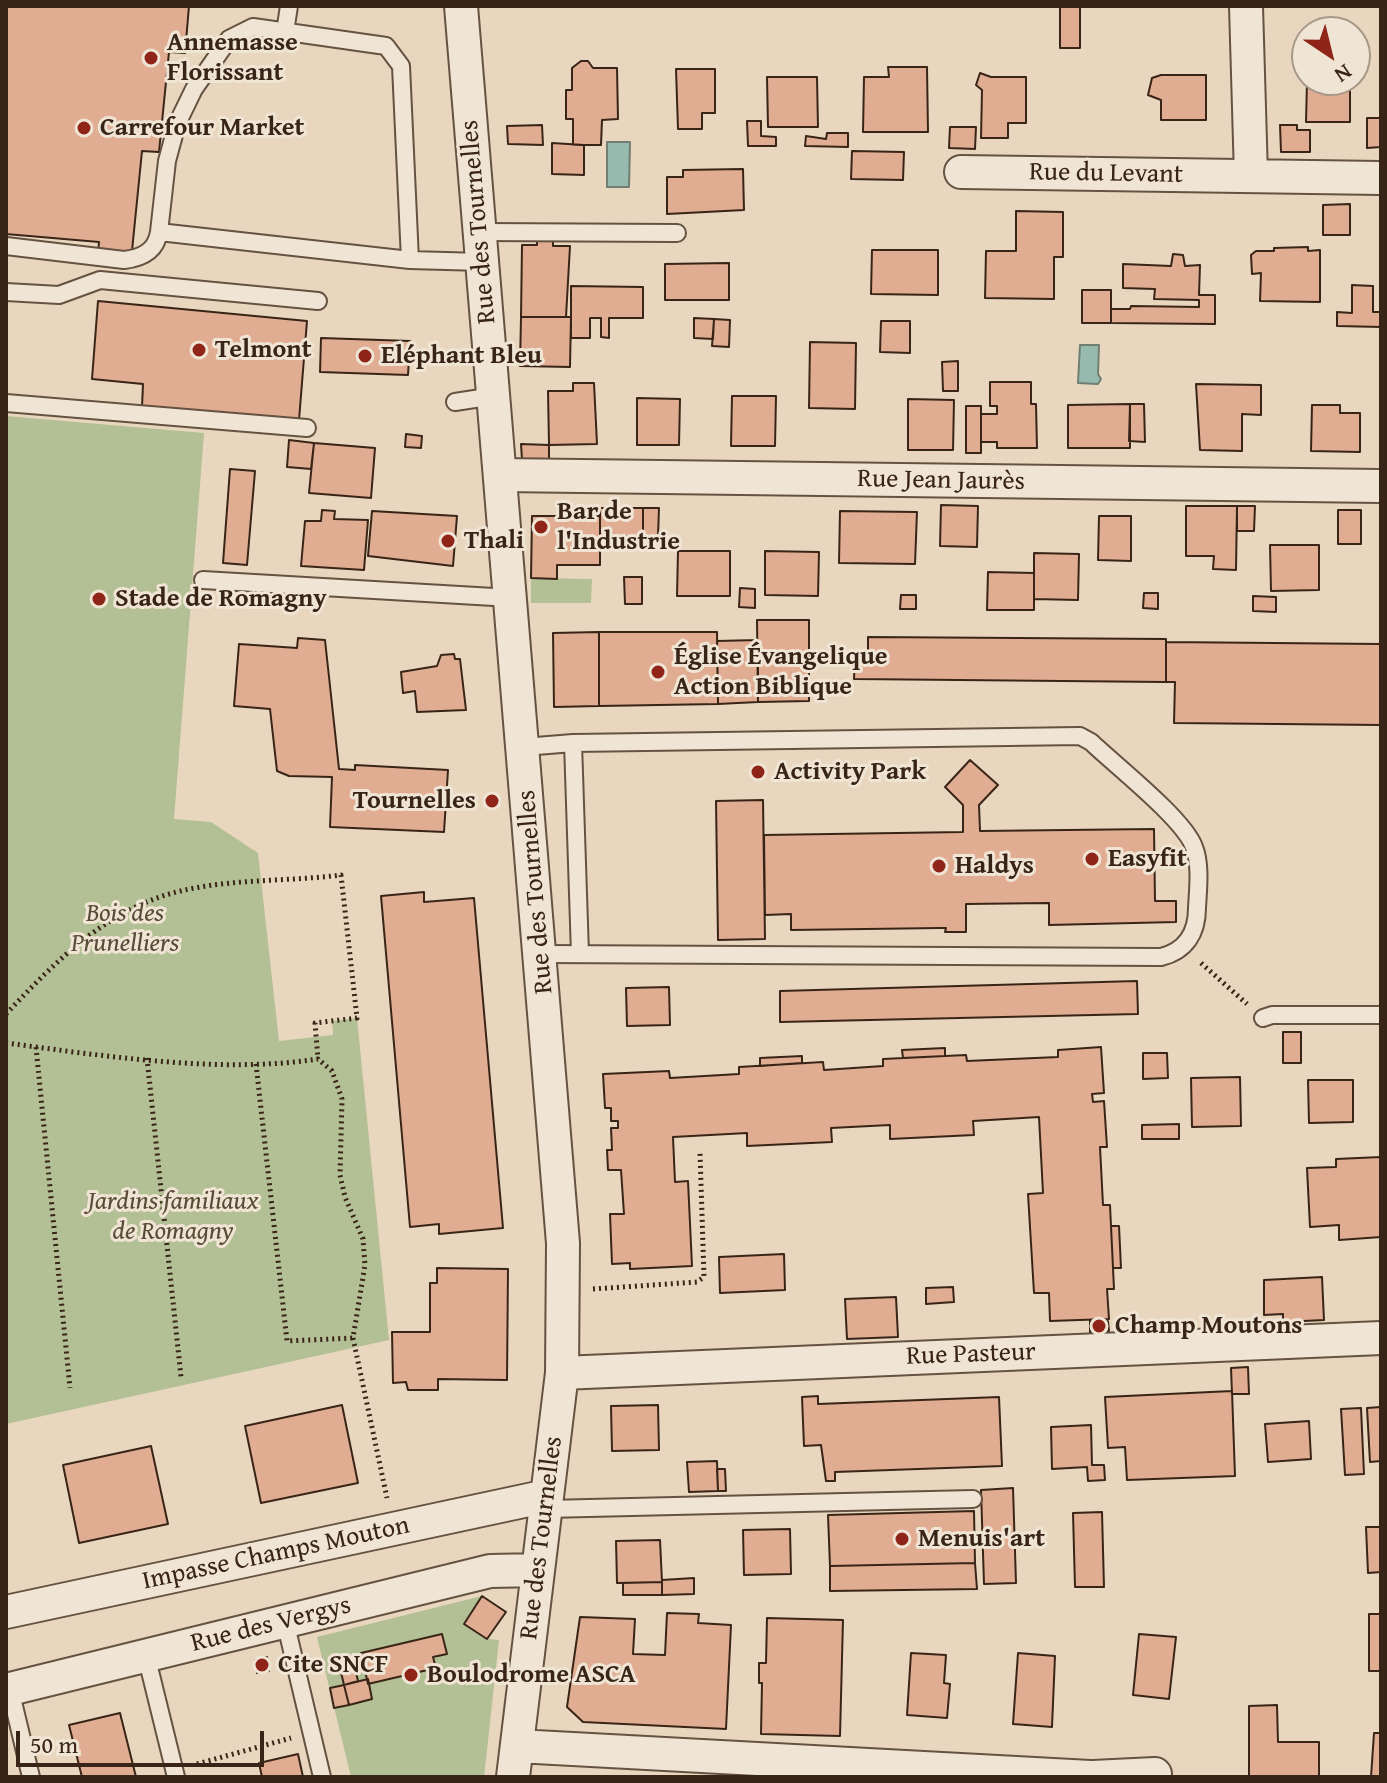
<!DOCTYPE html>
<html>
<head>
<meta charset="utf-8">
<style>
  body { margin:0 }
  #map { position:relative; width:1387px; height:1783px; overflow:hidden; background:#e8d7be; font-family:"Gentium Book Plus",serif }
  canvas { display:block }
  .frame { position:absolute; inset:0; border:8px solid #392517; pointer-events:none }
  .north { position:absolute; left:1291px; top:16px; width:80px; height:80px; box-sizing:border-box; background:#f0e5d5; border:2px solid #a79889; border-radius:50%; rotate:145deg; font-size:22px; font-weight:700; line-height:32px; text-align:center; color:#392517 }
  .north::after { content:''; display:block; margin:auto; width:28px; height:36px; background:#8f2418; clip-path:polygon(50% 0,100% 100%,50% 72%,0 100%) }
  .scale { position:absolute; left:16px; top:1731px; width:248px; height:36px; box-sizing:border-box; border:4px solid #392517; border-top:0; padding-left:10px; font-size:24px; line-height:28px; white-space:nowrap; color:#392517; -webkit-text-stroke:6px #f0e5d5; paint-order:stroke }
</style>
</head>
<body>
<div id="map">
<canvas width="1387" height="1783"></canvas>
<div class="frame"></div>
<div class="north">N</div>
<div class="scale">50 m</div>
</div>
<script>
const c = document.querySelector('canvas').getContext('2d');
c.lineJoin = 'round';
function fillPath(path, color) { c.fillStyle = color; c.fill(path, 'evenodd'); }
function trace(path, color, width, dash) { c.strokeStyle = color; c.lineWidth = width; c.lineCap = dash ? 'butt' : 'round'; c.setLineDash(dash || []); c.stroke(path); }
function write(font, color, halo, rows, align = 'center') {
  c.font = font + ' "Gentium Book Plus",serif'; c.lineWidth = 6; c.setLineDash([]); c.textBaseline = 'middle'; c.strokeStyle = halo; c.fillStyle = color; for (const [text, x, y, turn = 0] of rows) {
    c.save(); c.translate(x, y); c.rotate((+turn || 0) * Math.PI / 180); c.textAlign = isNaN(turn) ? turn : align; if (halo) c.strokeText(text, 0, 0); c.fillText(text, 0, 0); c.restore();
  }
}
const green = new Path2D(`
  M6,416L204,433L174,819L211,822L258,853L279,1041L333,1035L332,1021L357,1018L389,1340L6,1424Z
  M531,578L592,579L591,603H531Z
  M482,1596L506,1612L488,1639L499,1640L484,1777H351L317,1637Z`);
const water = new Path2D(`
  M607,142H630L629,187H607Z
  M1080,345H1099L1098,374L1101,379L1098,384L1078,383Z`);
const building = new Path2D(`
  M6,6H189L185,53L169,52L159,152L142,151L132,251L128,256L98,253L99,242L6,234Z
  M1060,6H1080V48H1060Z
  M581,61H588L593,68H617L618,119L602,120L601,145H573V119H566V90H572V68Z
  M888,67H927L928,132H863L864,77H889Z
  M676,69H715V113H702V129H678Z
  M980,73L991,77H1026V123H1008V138H981L982,90L976,85Z
  M1161,75H1206V120H1161V100L1148,95L1152,78Z
  M767,77H817L818,127H768Z
  M1350,80V122H1306L1307,81Z
  M1367,118H1381V147L1367,148Z
  M747,121H761V136L776,137V146H748Z
  M542,125L543,145L508,144L507,126Z
  M1280,125H1297V130H1310V152H1281Z
  M950,127H976L975,149L949,148Z
  M827,133H848V147L805,146L806,136L826,139Z
  M552,143L584,145V175L552,174Z
  M852,151L904,152L903,180L851,179Z
  M743,169L744,210L667,214V177H683V170Z
  M1350,204V235H1323V205Z
  M1016,211L1063,212V257H1054V299L985,298L986,251H1016Z
  M537,240H553V246H570L566,317H521L522,245H537Z
  M1308,247V251L1320,250V302L1260,301L1261,273L1252,274L1251,255L1256,251H1274V248Z
  M872,250H938V295L871,294Z
  M1173,254L1183,255L1185,266L1200,265L1199,295H1215V324L1111,323V309H1130L1131,306L1199,307V300L1154,299L1155,289L1123,288V264L1171,266Z
  M729,263V300H665V264Z
  M1352,285L1373,286V312H1381V327L1337,326V312L1352,313Z
  M571,286L643,287V318H609V338L601,337V318H590V338H571Z
  M1082,290H1111V323H1082Z
  M98,301L307,321L299,420L142,407L143,384L92,379Z
  M521,317H571L570,367L520,366Z
  M694,318L714,319L713,339L694,338Z
  M714,319L730,320L729,347L712,346Z
  M881,321H910V353L880,352Z
  M321,338L410,341L408,375L320,372Z
  M810,342L856,343L855,409L809,408Z
  M958,361V391H943L942,362Z
  M990,382H1031V404H1036L1037,448H997V442H981V414H997V406H990Z
  M573,383H594L597,444L549,445L548,391H573Z
  M1196,384L1261,385V415L1242,414V451L1200,450Z
  M732,396H776L775,446H731Z
  M637,398L680,399L679,445H637Z
  M908,399L954,400L953,450H908Z
  M1130,404V448H1068V405Z
  M1130,404H1144L1145,442L1129,441Z
  M1312,405H1340V413H1360V452L1311,451Z
  M966,406H981V453H966Z
  M406,434L422,436L421,448L405,447Z
  M289,440L314,443L311,469L287,467Z
  M314,443L375,448L371,498L309,493Z
  M521,444L549,445V460H522Z
  M230,469L255,471L247,565L223,563Z
  M941,505L978,506L977,547L940,546Z
  M1186,506H1237L1236,570L1213,569L1214,556H1186Z
  M1237,506H1255L1254,531H1237Z
  M600,508H643V536H600Z
  M643,508H659L658,537L643,536Z
  M322,510L335,511L334,519L368,520L364,570L301,566L305,521H321Z
  M1338,510H1361V544H1338Z
  M372,511L457,516L453,566L368,556Z
  M840,511L917,512L915,564L839,563Z
  M532,516H600V565H557V579L531,578Z
  M1099,516H1131V561L1098,560Z
  M1270,545H1319V590L1271,591Z
  M678,551H730V596H677Z
  M765,551L819,552L818,596L765,595Z
  M1034,553L1079,554L1078,600L1034,599Z
  M988,572L1034,573V610H987Z
  M624,577H642V604H625Z
  M740,588L755,589V608L739,607Z
  M1144,593H1158V609L1143,608Z
  M901,595H916V609H900Z
  M1253,596L1276,597V612L1253,611Z
  M757,620H809V701L758,702Z
  M599,632V706L554,707L553,633Z
  M599,632H717L718,704L599,706Z
  M868,637L1166,639V682L854,679L855,654H868Z
  M298,638L325,640L339,769L355,770V765L448,770L444,832L330,827L332,777L289,776L277,771L270,709L234,706L239,644L297,648Z
  M758,640V702L718,704L717,641Z
  M1166,642L1381,644V725L1174,723L1175,682H1166Z
  M454,654L455,659H460L466,710L417,712L415,691L403,693L401,672L437,666L441,655Z
  M970,760L998,785L979,805L980,831L1154,829L1155,901H1176V922L1049,925V903L966,904V932H945L946,928H941L791,930V914L765,915L764,835L963,832V805L945,787Z
  M763,800L765,939L718,940L716,801Z
  M424,892V902L474,898L503,1228L439,1234V1224L410,1227L381,896Z
  M1137,981L1138,1014L780,1022V991Z
  M669,987L670,1025L627,1026L626,988Z
  M1283,1032H1301V1063H1283Z
  M1101,1047L1104,1093L1092,1094L1093,1102L1104,1101L1107,1147H1100L1103,1205H1110L1114,1289H1107L1109,1319L1050,1321L1049,1293H1034L1028,1194L1043,1193L1039,1117L973,1121L974,1135L890,1139V1125L831,1128L832,1142L747,1146V1133L673,1137L675,1182L688,1181L692,1266L630,1269V1263L612,1264L610,1214H624L621,1170H608L607,1150H612L611,1128H618V1121H611V1108H605L603,1074L669,1071L670,1078L739,1074V1067L823,1062L824,1070L883,1066V1059L945,1056L966,1055L967,1061L1058,1057V1050Z
  M945,1048V1056L903,1058L902,1050Z
  M1143,1053H1167L1168,1078L1143,1079Z
  M802,1056V1063L760,1066V1058Z
  M1240,1077L1241,1126L1192,1127L1191,1078Z
  M1308,1080H1353V1122L1309,1123Z
  M1179,1124V1139H1142V1125Z
  M1381,1157V1237L1339,1240V1225L1310,1227L1307,1168L1336,1167V1159Z
  M1111,1226H1119L1121,1268H1113Z
  M784,1254L785,1290L720,1293L719,1257Z
  M437,1268L508,1269L507,1380L438,1379V1390H408L406,1382L393,1383L392,1332H430V1283H437Z
  M1322,1277L1324,1320L1283,1322V1314L1264,1315V1280Z
  M953,1287L954,1302L926,1304V1288Z
  M896,1297L898,1337L847,1339L845,1299Z
  M1090,1321H1108L1109,1331L1090,1332Z
  M1248,1367L1249,1394H1232L1231,1368Z
  M1232,1391L1235,1476L1127,1480L1125,1447L1108,1448L1105,1397Z
  M818,1396V1404L999,1397L1002,1466L835,1472V1481H826L821,1445L804,1446L802,1397Z
  M342,1405L358,1483L261,1503L245,1426Z
  M658,1405L659,1450L612,1451L611,1406Z
  M1381,1407V1461L1370,1462L1367,1408Z
  M1361,1408L1364,1474L1345,1475L1341,1409Z
  M1309,1421L1311,1459L1268,1462L1265,1424Z
  M1091,1425L1092,1465H1104L1105,1480L1088,1481L1087,1467L1052,1469L1051,1427Z
  M151,1446L168,1524L79,1543L63,1465Z
  M717,1461L718,1491L689,1492L687,1462Z
  M717,1469H725L726,1491H718Z
  M1013,1488L1016,1583L984,1584L981,1490Z
  M974,1511L975,1563L830,1566L828,1515Z
  M1102,1512L1104,1587H1075L1073,1513Z
  M1366,1527H1381V1572L1368,1573Z
  M790,1529L791,1574L744,1575L743,1530Z
  M660,1540L662,1582L617,1583L616,1541Z
  M975,1563L977,1589L830,1591V1566Z
  M694,1578V1594L662,1595V1580Z
  M662,1582V1595H623V1583Z
  M482,1596L506,1612L487,1639L464,1624Z
  M667,1613L699,1614L698,1623L731,1625L726,1729L583,1722L567,1707L580,1617L635,1619L633,1654L665,1655Z
  M1369,1614H1381V1671H1369Z
  M767,1618L843,1620L840,1736L761,1734L762,1683H759V1663H766Z
  M442,1634L447,1654L433,1657L436,1668L368,1684L361,1653Z
  M1139,1634L1176,1637L1169,1699L1133,1695Z
  M911,1653L946,1655L944,1683L950,1684L947,1718L907,1715Z
  M1018,1653L1055,1656L1052,1727L1013,1724Z
  M267,1657L269,1671L257,1673L255,1660Z
  M354,1664L358,1681L344,1685L340,1668Z
  M368,1679L372,1699L349,1705L344,1685Z
  M344,1685L349,1705L334,1708L330,1688Z
  M1277,1705L1278,1742H1319V1777H1249V1706Z
  M120,1713L136,1777H82L69,1725Z
  M1374,1733H1381V1777H1371Z
  M298,1754L303,1777H262L259,1763Z`);
const path = new Path2D(`
  M1201,963L1247,1004
  M6,1014C60,957 113,902 195,888C242,879 293,881 341,875L357,1018L315,1023L318,1059
  M6,1043C105,1056 220,1074 318,1059L332,1071L342,1099L340,1175L345,1197L363,1239L365,1265L353,1338L387,1498
  M36,1047L70,1388
  M147,1058L181,1377
  M256,1064L287,1341L353,1338
  M593,1289L697,1282L704,1277L700,1152
  M197,1764L291,1738`);
const service = new Path2D(`
  M285,32L289,6
  M480,232L677,233
  M6,246L124,260C142,258 156,251 159,232
  M410,260L401,66L386,46L253,27L229,39L194,89L177,124L167,161L159,232L410,260L482,262
  M6,292L59,295L100,280L318,301
  M455,402L494,396
  M6,403L307,428
  M203,580L511,598
  M573,743L580,954
  M524,747L573,743L1080,736L1091,742C1115,765 1184,819 1194,847C1201,864 1198,889 1197,908C1197,933 1186,951 1161,957L542,954
  M1263,1018L1272,1015H1381
  M546,1509L973,1499
  M285,1621L322,1777
  M146,1655L176,1777
  M10,1689L31,1777`);
const minor = new Path2D(`
  M461,6L563,1243L562,1373L513,1777
  M1246,6L1251,176
  M961,172L1381,178
  M501,475L1381,486
  M562,1373L1381,1338
  M6,1612L547,1496
  M6,1690L490,1571L538,1570
  M517,1746L1090,1777
  M1093,1777L1155,1774`);
const markers = [
  [151,58,8,"#8f2418"],
  [84,128,8,"#8f2418"],
  [199,350,8,"#8f2418"],
  [365,356,8,"#8f2418"],
  [541,527,8,"#8f2418"],
  [448,541,8,"#8f2418"],
  [99,599,8,"#8f2418"],
  [658,672,8,"#8f2418"],
  [758,772,8,"#8f2418"],
  [492,801,8,"#8f2418"],
  [1092,859,8,"#8f2418"],
  [939,866,8,"#8f2418"],
  [1099,1326,8,"#8f2418"],
  [902,1539,8,"#8f2418"],
  [262,1665,8,"#8f2418"],
  [411,1675,8,"#8f2418"]
];
const poiNames = [
  ["Annemasse",167,43],
  ["Florissant",167,73],
  ["Carrefour Market",100,128],
  ["Telmont",215,350],
  ["Eléphant Bleu",381,356],
  ["Bar de",557,512],
  ["l'Industrie",557,542],
  ["Thali",464,541],
  ["Stade de Romagny",115,599],
  ["Église Évangelique",674,657],
  ["Action Biblique",674,687],
  ["Activity Park",774,772],
  ["Tournelles",476,801,"right"],
  ["Easyfit",1108,859],
  ["Haldys",955,866],
  ["Champ Moutons",1115,1326],
  ["Menuis'art",918,1539],
  ["Cite SNCF",278,1665],
  ["Boulodrome ASCA",427,1675]
];
const streetNames = [
  ["Rue du Levant",1106,174,1],
  ["Rue des Tournelles",479,222,-95],
  ["Rue Jean Jaurès",941,481,1],
  ["Rue des Tournelles",536,892,-95],
  ["Rue Pasteur",971,1355,-2],
  ["Rue des Tournelles",542,1538,-83],
  ["Impasse Champs Mouton",276,1554,-12],
  ["Rue des Vergys",271,1625,-14]
];
const parkNames = [
  ["Bois des",125,914],
  ["Prunelliers",125,944],
  ["Jardins familiaux",173,1202],
  ["de Romagny",173,1232]
];
fillPath(green, '#b3bf94');
fillPath(water, '#97baaf');
trace(water, '#717e72', 2);
fillPath(building, '#e0ac92');
trace(building, '#392517', 2);
trace(service, '#655241', 20);
trace(minor, '#655241', 36);
trace(path, '#392517', 5, [2, 4]);
trace(service, '#f0e5d5', 16);
trace(minor, '#f0e5d5', 32);
for (const [x, y, r, color] of markers) { const dot = new Path2D(); dot.arc(x, y, r, 0, 2 * Math.PI); c.fillStyle = color; c.fill(dot); trace(dot, '#f0e5d5', 3); }
write('bold 26px', '#392517', '#f0e5d5', poiNames, 'left');
write('26px', '#392517', '#f0e5d5', streetNames);
write('italic 26px', '#584c36', '#f0e5d5', parkNames);
</script>
</body>
</html>
